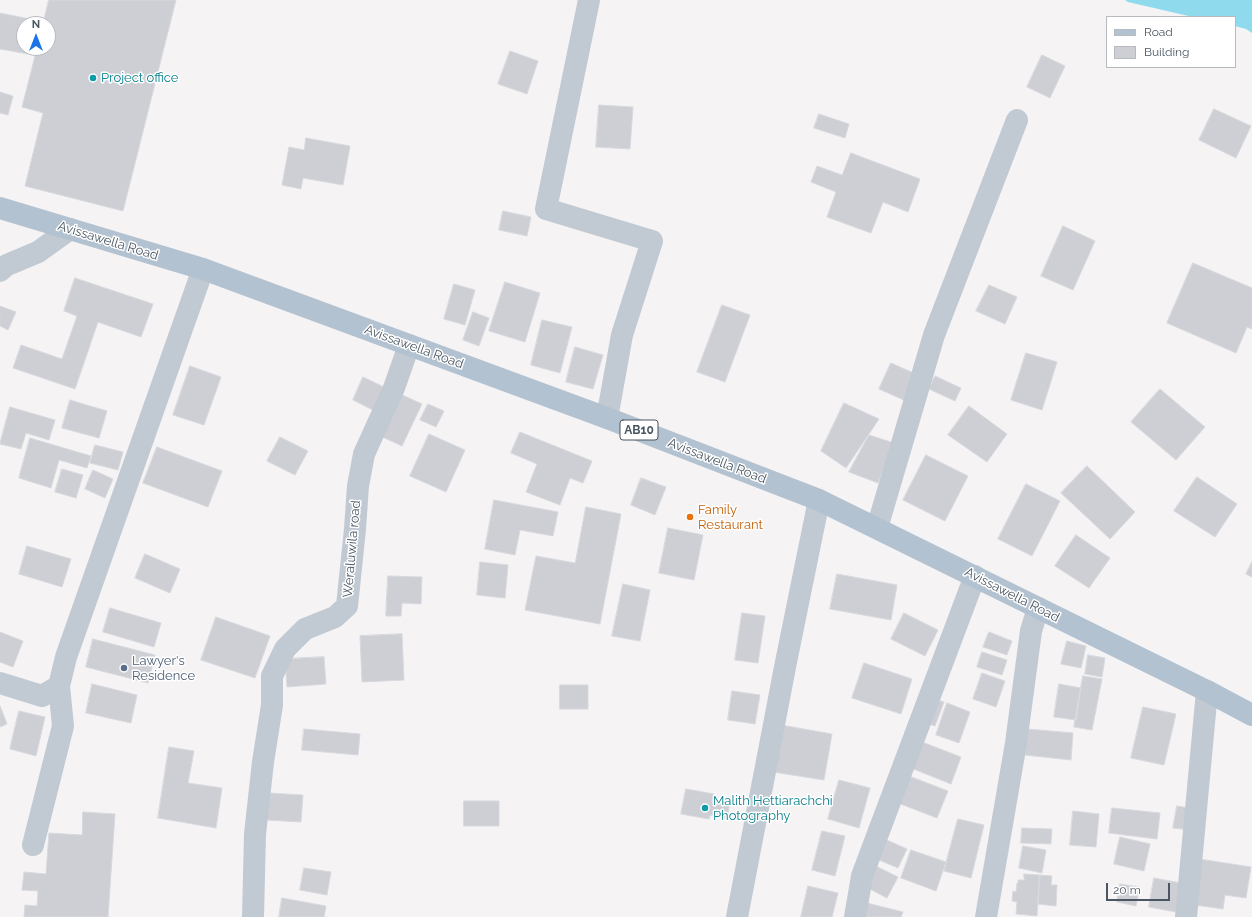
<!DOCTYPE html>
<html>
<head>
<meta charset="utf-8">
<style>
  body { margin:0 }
  #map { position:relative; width:1252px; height:917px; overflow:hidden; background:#f5f3f3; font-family:Raleway,sans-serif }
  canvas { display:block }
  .legend { position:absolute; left:1106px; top:16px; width:130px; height:52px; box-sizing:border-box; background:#fff; border:1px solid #b7bbc0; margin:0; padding:5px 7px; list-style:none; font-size:12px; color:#4a5661 }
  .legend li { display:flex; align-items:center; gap:8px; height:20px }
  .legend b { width:20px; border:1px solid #b7bbc0 }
  .north { position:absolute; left:16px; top:16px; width:40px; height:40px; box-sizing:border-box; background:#fff; border:1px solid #b7bbc0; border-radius:50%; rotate:0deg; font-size:11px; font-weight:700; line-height:16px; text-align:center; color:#4a5661 }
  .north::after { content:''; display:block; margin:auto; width:14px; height:18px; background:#1a73e8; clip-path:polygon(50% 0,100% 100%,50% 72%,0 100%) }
  .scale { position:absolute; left:1106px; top:883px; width:64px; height:18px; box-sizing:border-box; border:2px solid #4a5661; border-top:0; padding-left:5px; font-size:12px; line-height:14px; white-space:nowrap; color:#4a5661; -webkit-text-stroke:3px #fff; paint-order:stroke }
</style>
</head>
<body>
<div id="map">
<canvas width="1252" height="917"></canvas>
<ul class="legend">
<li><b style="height:5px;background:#b3c2d1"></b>Road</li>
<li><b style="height:11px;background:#cdcfd5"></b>Building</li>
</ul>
<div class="north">N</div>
<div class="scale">20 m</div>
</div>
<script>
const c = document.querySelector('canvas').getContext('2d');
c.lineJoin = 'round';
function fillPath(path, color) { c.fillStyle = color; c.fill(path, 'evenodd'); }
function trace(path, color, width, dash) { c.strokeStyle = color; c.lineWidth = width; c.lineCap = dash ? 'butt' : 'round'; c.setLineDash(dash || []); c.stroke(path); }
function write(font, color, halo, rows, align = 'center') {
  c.font = font + ' Raleway,sans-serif'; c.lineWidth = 3; c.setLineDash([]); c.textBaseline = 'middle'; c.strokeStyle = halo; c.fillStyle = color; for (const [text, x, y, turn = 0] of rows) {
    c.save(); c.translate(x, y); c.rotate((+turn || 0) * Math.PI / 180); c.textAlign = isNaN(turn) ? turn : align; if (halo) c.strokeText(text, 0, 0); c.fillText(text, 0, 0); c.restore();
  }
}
const water = new Path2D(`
  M1125,0H1252V33L1246,29L1235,26V17H1193L1128,2Z`);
const building = new Path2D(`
  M49,0H176L123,211L25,186L43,113L22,107L37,48H48V24H43Z
  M0,13L35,20L34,24H24V48H29L28,54L0,49Z
  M510,51L538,61L527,94L498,84Z
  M1042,55L1065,66L1050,98L1027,87Z
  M0,92L13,96L8,115L0,113Z
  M599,105L633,107L630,149L596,147Z
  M1214,109L1251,126L1236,158L1199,140Z
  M819,114L849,124L845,138L814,128Z
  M306,138L350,146L343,185L303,178L301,189L282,185L289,147L304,150Z
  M851,153L920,179L908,212L883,202L871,233L827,217L836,192L811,182L817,166L842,175Z
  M503,211L531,217L527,236L499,230Z
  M1063,226L1095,241L1073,290L1041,276Z
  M1193,263L1252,288V329L1247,327L1236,353L1167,323Z
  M75,278L153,304L141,337L98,322L75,389L13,368L21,345L62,359L77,316L64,311Z
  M505,282L540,293L525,342L489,331Z
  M454,284L475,290L465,325L444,319Z
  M989,285L1017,297L1005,324L976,311Z
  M722,305L750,315L725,382L697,372Z
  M0,306L16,312L8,330L0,326Z
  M473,312L489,318L479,346L463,340Z
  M542,320L572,327L560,373L531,365Z
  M575,347L603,355L593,389L566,382Z
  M1026,353L1057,362L1042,410L1011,400Z
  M891,363L918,375L906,401L879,389Z
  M190,366L221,377L204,425L173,415Z
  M935,376L961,388L955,401L929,389Z
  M363,377L384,387L373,410L353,400Z
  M1160,389L1205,427L1176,460L1131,422Z
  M398,393L422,404L402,446L378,435Z
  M70,400L107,411L99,438L62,428Z
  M844,403L879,419L846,468L821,451Z
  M428,404L444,411L436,427L420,420Z
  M969,406L1007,434L987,462L948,435Z
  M10,407L55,420L49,440L26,433L21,449L0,444Z
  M520,432L592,461L583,483L570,478L560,505L526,492L537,464L511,453Z
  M429,434L465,450L446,492L410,476Z
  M869,435L894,443L878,483L849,472Z
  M280,437L308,451L295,475L267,461Z
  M30,438L91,456L87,468L59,460L51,488L19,478Z
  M95,445L123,452L118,470L90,463Z
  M157,447L222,471L208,507L143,483Z
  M926,455L968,476L945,521L903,500Z
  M1087,466L1135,512L1110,539L1061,493Z
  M62,469L83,475L76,498L55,492Z
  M93,470L113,479L105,498L85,489Z
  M1197,477L1237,504L1215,537L1174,511Z
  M641,478L666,487L655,515L631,505Z
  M1026,484L1060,501L1032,556L998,539Z
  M494,500L558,512L553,536L520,530L515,555L485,549Z
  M586,507L621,514L600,624L525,610L536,556L575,563Z
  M668,528L703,535L694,580L659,573Z
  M1076,535L1110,558L1089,588L1055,566Z
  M27,546L71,559L62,587L19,574Z
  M145,554L180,569L170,593L135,578Z
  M480,562L508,565L505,598L477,595Z
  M1252,562V577L1246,574Z
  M837,574L897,585L891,620L830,609Z
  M388,576L422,577L421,604L402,603L401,616H386Z
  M623,584L650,590L640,641L612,636Z
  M110,608L161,623L154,647L103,632Z
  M742,613L765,616L758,663L735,660Z
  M904,613L938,630L925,656L891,639Z
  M216,617L270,636L255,678L201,660Z
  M0,632L23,641L13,667L0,662Z
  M989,632L1012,641L1007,655L983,647Z
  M402,634L404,680L362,682L360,636Z
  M93,639L155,655L148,683L86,667Z
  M1067,641L1086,646L1081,668L1061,664Z
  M982,652L1007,660L1002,675L977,667Z
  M1088,655L1105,658L1102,677L1085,674Z
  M324,657L326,684L287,687L285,659Z
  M864,663L912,679L901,714L852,698Z
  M982,673L1005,681L996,707L973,699Z
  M1083,676L1102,679L1092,730L1074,727Z
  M92,684L137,695L131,723L86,713Z
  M1059,684L1081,688L1076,720L1054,717Z
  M560,685H588V709H560Z
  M732,691L760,695L755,724L728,720Z
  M932,698L944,702L935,726L923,722Z
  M947,703L970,712L959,743L936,735Z
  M0,706L7,724L0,727Z
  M1143,707L1176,714L1164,765L1131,758Z
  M19,711L45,717L36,756L10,749Z
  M781,725L832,734L824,780L773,772Z
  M304,729L360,734L358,755L302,750Z
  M1028,729L1073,733L1071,760L1025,755Z
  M922,742L961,757L951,784L911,768Z
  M169,747L194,751L188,783L222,788L216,828L158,818Z
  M909,776L948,791L937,818L898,803Z
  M839,780L870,788L859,828L828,819Z
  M686,789L714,794L713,799L730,802L727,819L710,815L709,819L681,814Z
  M269,793L303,795L301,822L267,820Z
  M464,801H499V826H464Z
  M1177,806L1195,809L1191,830L1173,828Z
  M1112,808L1160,813L1157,839L1109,833Z
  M1073,811L1099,814L1096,847L1070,845Z
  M83,812L115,814L108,917H24L25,905L37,906L38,891L22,890L24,872L46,874L49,833L82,835Z
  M958,819L984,825L971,878L944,871Z
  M1022,828L1052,829L1051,844L1021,843Z
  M822,831L845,836L835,876L812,870Z
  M880,837L907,849L898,868L872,857Z
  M1120,837L1150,844L1144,871L1114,864Z
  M1023,846L1046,850L1042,873L1019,868Z
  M911,850L946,862L936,891L901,878Z
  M1199,859L1251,867L1246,898L1225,895L1223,909L1195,905Z
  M874,865L898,877L887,898L864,886Z
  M304,868L331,872L327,895L300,890Z
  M1024,874L1040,875L1037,916L1016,914L1017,902L1012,901L1013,891L1016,892L1017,883H1018V880H1024Z
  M1040,875L1052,876L1051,885H1057L1056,906L1038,904Z
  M1154,878L1181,883L1176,912L1149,907Z
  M1120,884L1140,887L1136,906L1117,902Z
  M808,886L838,893L832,917H801Z
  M282,898L326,906L324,917H279Z
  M863,902L903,912L901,917H859Z`);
const minor = new Path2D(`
  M589,0L546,209L652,241L622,335L607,418
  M0,271L7,265L38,252L70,229
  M877,528L934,335L1017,120
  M0,683L42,696L59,686
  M33,845L63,726L59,686L66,657L203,269
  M253,917L255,834L263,762L272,705V676L285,649L305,629L335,617L347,606L355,529L358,486L364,454L394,388L409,345
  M737,917L786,662L819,500
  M855,917L862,876L975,576
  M986,917L1016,743L1031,631L1038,608
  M1186,917L1207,691`);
const major = new Path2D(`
  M0,208L203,269L607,418L819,500L1207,691L1252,715`);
const markers = [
  [93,78,4,"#0f9aa8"],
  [690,517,4,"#e8710a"],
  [124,668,4,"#5c6f8a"],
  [705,808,4,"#0f9aa8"]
];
const shields = [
  [639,430,38]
];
const shieldNames = [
  ["AB10",639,430]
];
const cultureNames = [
  ["Project office",101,78],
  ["Malith Hettiarachchi",713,801],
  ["Photography",713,816]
];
const streetNames = [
  ["Avissawella Road",108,241,17],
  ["Avissawella Road",414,347,20],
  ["Avissawella Road",717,461,21],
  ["Weraluwila road",352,549,-85],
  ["Avissawella Road",1012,595,27]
];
const foodNames = [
  ["Family",698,510],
  ["Restaurant",698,525]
];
const serviceNames = [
  ["Lawyer's",132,661],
  ["Residence",132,676]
];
fillPath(water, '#90daee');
fillPath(building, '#cdcfd5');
trace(building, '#d7d9de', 1);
trace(minor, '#c1cad2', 22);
trace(major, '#b3c2d1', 22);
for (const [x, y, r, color] of markers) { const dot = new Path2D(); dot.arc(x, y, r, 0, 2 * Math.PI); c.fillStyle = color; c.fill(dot); trace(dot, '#fff', 1.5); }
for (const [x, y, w] of shields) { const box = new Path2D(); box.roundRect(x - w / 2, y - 10, w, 20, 3); c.fillStyle = '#fff'; c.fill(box); trace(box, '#4a5661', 1); }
write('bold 12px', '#4a5661', null, shieldNames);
write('13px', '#0d838f', '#fff', cultureNames, 'left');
write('13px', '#4a5661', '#fff', streetNames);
write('13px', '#c56008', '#fff', foodNames, 'left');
write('13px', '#4e5e75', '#fff', serviceNames, 'left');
</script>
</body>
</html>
